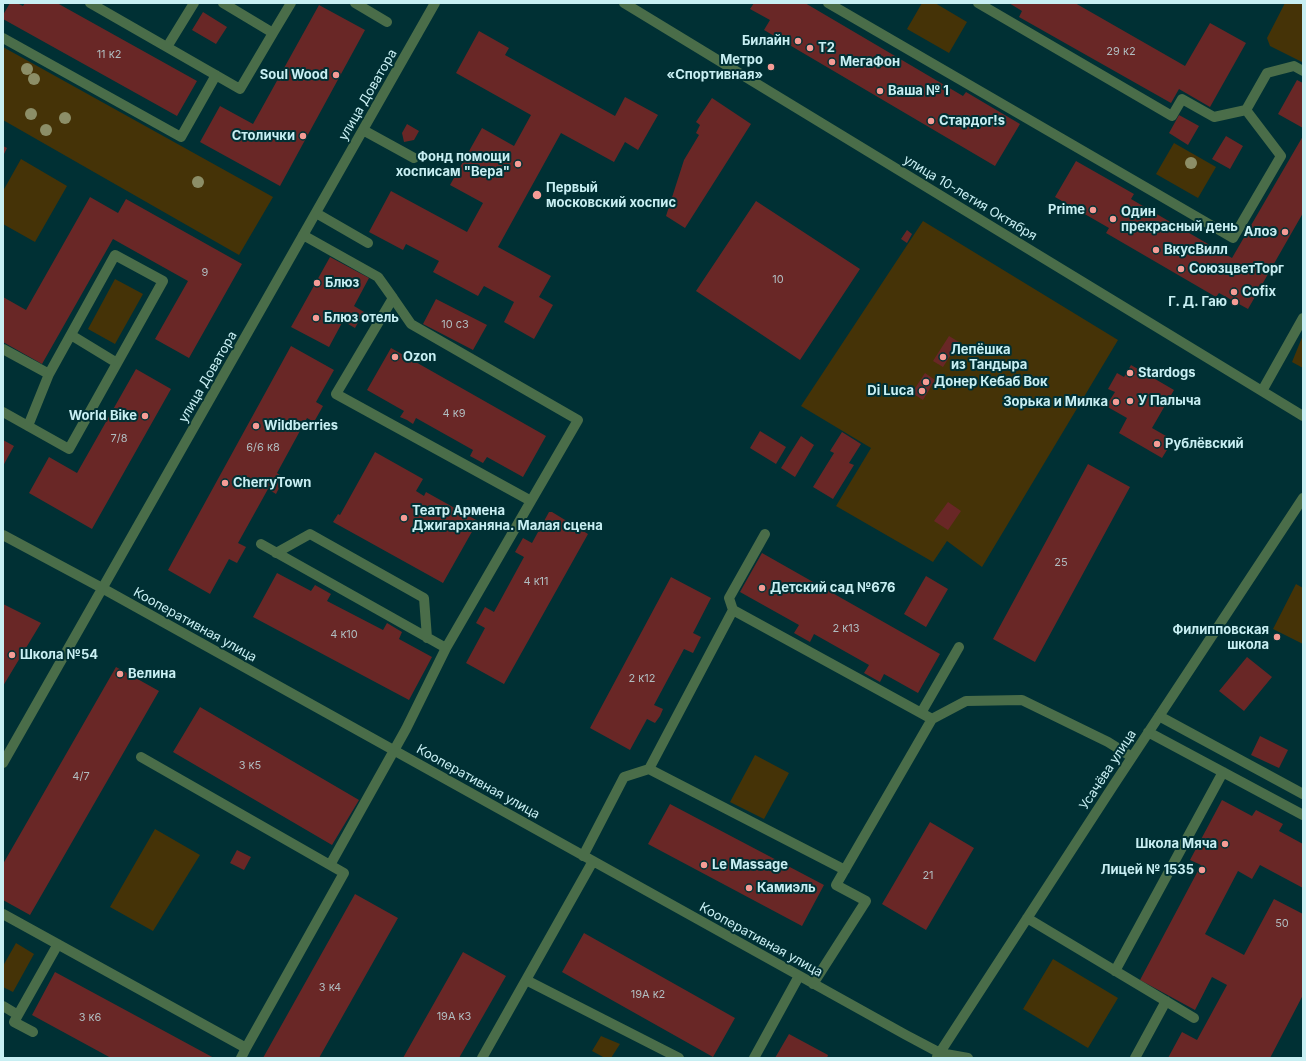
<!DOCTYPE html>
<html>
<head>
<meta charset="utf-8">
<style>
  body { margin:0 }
  #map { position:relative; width:1306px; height:1061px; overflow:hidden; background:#003034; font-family:Inter,sans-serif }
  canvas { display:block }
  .frame { position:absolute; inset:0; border:4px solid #c8eff3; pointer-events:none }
</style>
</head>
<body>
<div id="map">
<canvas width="1306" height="1061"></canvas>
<div class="frame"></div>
</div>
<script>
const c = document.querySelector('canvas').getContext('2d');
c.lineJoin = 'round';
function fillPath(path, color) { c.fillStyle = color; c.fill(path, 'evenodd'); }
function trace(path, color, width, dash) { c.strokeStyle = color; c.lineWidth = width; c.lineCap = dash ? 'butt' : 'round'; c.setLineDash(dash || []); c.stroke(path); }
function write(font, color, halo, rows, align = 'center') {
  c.font = font + ' Inter,sans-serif'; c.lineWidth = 4; c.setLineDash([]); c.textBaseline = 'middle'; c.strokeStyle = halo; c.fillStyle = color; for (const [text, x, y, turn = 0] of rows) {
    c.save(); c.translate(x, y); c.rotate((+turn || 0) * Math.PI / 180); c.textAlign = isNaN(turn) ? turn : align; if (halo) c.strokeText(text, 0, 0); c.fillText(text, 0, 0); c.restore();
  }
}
const green = new Path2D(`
  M922,3H935L967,22L949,53L907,29Z
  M1285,3H1303L1302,62L1270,46L1267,38Z
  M3,47L273,197L239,255L3,120Z
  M1174,143L1216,167L1198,198L1156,174Z
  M21,159L67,186L35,242L3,224V191Z
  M923,221L1118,340L982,567L947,541L933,562L836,506L871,448L801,406Z
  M115,279L143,294L115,344L88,329Z
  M1303,335V368L1292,362Z
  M1296,584L1303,588V644L1273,629Z
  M755,755L789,773L764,819L730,802Z
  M155,829L200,855L153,931L110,907Z
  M16,943L34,954L13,992L3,987V966Z
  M1053,959L1118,998L1088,1048L1023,1009Z
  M601,1036L620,1044L611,1058H605L592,1051Z`);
const building = new Path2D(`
  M10,3H17L23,6L25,3H57L197,81L177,116L3,19V15Z
  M754,3H805L963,96L966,92L1020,124L995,166L764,30L770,20L750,9Z
  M1009,3H1075L1185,66L1210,23L1246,43L1210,107L1179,89L1171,103L1019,17L1022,11Z
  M319,5L365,30L280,186L200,142L220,106L253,124Z
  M203,12L227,27L216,44L192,30Z
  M479,31L509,48L505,55L615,116L625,97L658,115L638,150L625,142L614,162L561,133L498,247L551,276L539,297L553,305L534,339L504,322L514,302L484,286L478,296L433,272L439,261L406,244L403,250L369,232L391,191L467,232L483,203L450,185L482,128L514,146L531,115L456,73Z
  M1297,80L1303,83V128L1278,114Z
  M712,98L751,124L685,228L666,216L684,160L699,135L696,133L700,125L696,122Z
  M1179,115L1199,126L1188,145L1169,133Z
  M407,124L419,131L414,140L404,142L402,133Z
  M1226,136L1243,146L1230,169L1212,159Z
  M1303,136V213L1248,309L1219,293L1216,297L1106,233L1109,228L1055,197L1076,161L1134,194L1131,199L1232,258Z
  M3,146L7,148L3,156Z
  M90,197L118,213L126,199L242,264L189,358L155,339L188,281L113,239L42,364L3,342V297L26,310Z
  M756,201L860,269L800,360L696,291Z
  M907,230L912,234L907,243L901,239Z
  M330,257L369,278L354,306L364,312L355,328L343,321L329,347L291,327Z
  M436,299L487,325L473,350L423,324Z
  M949,336L959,342L943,367L933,361Z
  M291,346L334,370L316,402L323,406L314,422L307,418L277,473L284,478L276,494L268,489L238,543L246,547L237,563L229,559L210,594L168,570Z
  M391,348L546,436L523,477L487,457L483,463L470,456L473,450L416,418L413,424L407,420L400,417L404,411L367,390Z
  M1131,365L1174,390L1152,428L1173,440L1162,458L1119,433L1127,418L1106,406L1115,392L1108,389L1117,373L1124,377Z
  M136,369L171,389L92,529L29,493L49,457L77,473Z
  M925,373L935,380L923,400L912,393Z
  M760,431L786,447L776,464L750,448Z
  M842,432L861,444L849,463L854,465L833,499L813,487L834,453L830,451Z
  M801,436L814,445L795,477L781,468Z
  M3,440L14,446L3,466Z
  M375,452L423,479L416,491L424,496L426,492L478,521L443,583L333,522L338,514L340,515Z
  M1088,464L1130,487L1035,662L993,639Z
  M948,502L961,511L948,530L934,521Z
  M549,512H552L588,534L504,684L466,663L485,628L476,623L485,607L494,612L524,557L515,552L523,538L532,543Z
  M762,553L940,654L918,693L884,674L880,682L864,673L869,665L814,634L810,642L794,633L799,625L740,592Z
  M277,573L311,591L315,585L331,594L327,601L383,630L387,623L402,632L399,639L432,657L409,700L253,617Z
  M926,576L948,589L926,627L904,614Z
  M671,577L711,598L693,633L701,637L693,653L684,649L654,705L663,709L660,716L655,723L647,719L630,750L590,728Z
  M3,604L41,623L3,686Z
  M1247,657L1272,677L1244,711L1219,691Z
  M116,667L159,691L30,915L3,900V864Z
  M200,707L359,800L332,845L173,752Z
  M1260,736L1288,750L1279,768L1251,755Z
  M1222,800L1252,816L1256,810L1283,824L1279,831L1303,844V888L1260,865L1252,879L1238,871L1205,934L1244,955L1274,899L1303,914V995L1270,1058H1168L1182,1032L1197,1040L1227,985L1212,977L1195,1010L1140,980L1201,865L1190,860Z
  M670,804L824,885L802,926L648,844Z
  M930,822L974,848L926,930L882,904Z
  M237,850L251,857L244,870L230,863Z
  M355,894L398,918L319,1058H263Z
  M584,933L735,1018L713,1057L562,972Z
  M463,952L506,976L459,1058H403Z
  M55,972L166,1032L214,1058H111L32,1015Z
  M789,1034L828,1055L827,1058H775Z`);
const minor = new Path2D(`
  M90,3L240,89L273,33
  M223,3L273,33L291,3
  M355,3L387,22
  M624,3L1303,416
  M828,3L1233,238L1281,156L1246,110
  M978,3L1172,116L1182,99L1214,117L1246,110L1267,73L1294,66L1303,71
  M3,38L181,137L216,75
  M167,47L194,3
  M363,130L414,158
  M316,213L368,243
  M393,298L411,324L578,420L531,501
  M71,335L117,363
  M3,349L49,374L115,255L163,281L69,449L3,412
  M1262,391L1303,318
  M28,426L49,374
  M3,535L102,588L906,1035L940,1053L968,1058
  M261,544L446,648L531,501L336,394L393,298L378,277L303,235
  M276,553L310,534L424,598L427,638
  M733,610L729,598L765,534
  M921,713L959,647
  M1159,716L1303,794
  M1148,732L1303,815
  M141,757L344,873L246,1048
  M3,763L435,3
  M583,856L624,777L649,769
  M330,865L406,729L446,648
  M845,870L649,769L733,610L932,719
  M3,914L246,1048L241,1058
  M1027,918L1194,1018
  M1115,971L1223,772
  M526,980L679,1058
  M813,984L866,901L836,885L932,719L966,701L1022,700L1108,742L1132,757
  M3,1006L18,1015
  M33,1032L14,1022L58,944
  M937,1057L1113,786L1303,498
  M482,1058L593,861
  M754,1058L799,976
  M1135,1058L1166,1001`);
const trees = [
  [27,69],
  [34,79],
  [31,114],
  [65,118],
  [46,130],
  [1191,163],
  [198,182]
];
const markers = [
  [798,41,4,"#f59c96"],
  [810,48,4,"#f59c96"],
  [832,62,4,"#f59c96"],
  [771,67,4,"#f59c96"],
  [336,75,4,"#f59c96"],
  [880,91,4,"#f59c96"],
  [931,121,4,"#f59c96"],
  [303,136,4,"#f59c96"],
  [518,164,4,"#f59c96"],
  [537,195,5,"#f59c96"],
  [1093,210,4,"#f59c96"],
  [1113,219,4,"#f59c96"],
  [1285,232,4,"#f59c96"],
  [1156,250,4,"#f59c96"],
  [1181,269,4,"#f59c96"],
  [317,283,4,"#f59c96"],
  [1234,292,4,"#f59c96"],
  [1235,302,4,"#f59c96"],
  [316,318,4,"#f59c96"],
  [395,357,4,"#f59c96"],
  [943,357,4,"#f59c96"],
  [1130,373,4,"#f59c96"],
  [926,382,4,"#f59c96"],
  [922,391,4,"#f59c96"],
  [1130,401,4,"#f59c96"],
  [1116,402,4,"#f59c96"],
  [145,416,4,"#f59c96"],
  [256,426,4,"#f59c96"],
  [1157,444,4,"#f59c96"],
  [225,483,4,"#f59c96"],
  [404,518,4,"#f59c96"],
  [762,588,4,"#f59c96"],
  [1277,637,4,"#f59c96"],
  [12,655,4,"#f59c96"],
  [120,674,4,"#f59c96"],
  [1225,844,4,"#f59c96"],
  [704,865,4,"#f59c96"],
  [1202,870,4,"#f59c96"],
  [749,888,4,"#f59c96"]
];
const numberNames = [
  ["29 к2",1121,52],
  ["11 к2",109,55],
  ["9",205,273],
  ["10",778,280],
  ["10 с3",455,325],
  ["4 к9",454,414],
  ["7/8",119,439],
  ["6/6 к8",263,448],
  ["25",1061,563],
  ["4 к11",536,582],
  ["2 к13",846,629],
  ["4 к10",344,635],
  ["2 к12",642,679],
  ["3 к5",250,766],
  ["4/7",81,777],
  ["21",928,876],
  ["50",1282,924],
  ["3 к4",330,988],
  ["19А к2",648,995],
  ["19А к3",454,1017],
  ["3 к6",90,1018]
];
const poiNames = [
  ["Билайн",790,41,"right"],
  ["T2",818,48],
  ["Метро",763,60,"right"],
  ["«Спортивная»",763,75,"right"],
  ["МегаФон",840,62],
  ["Soul Wood",328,75,"right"],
  ["Ваша № 1",888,91],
  ["Стардог!s",939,121],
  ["Столички",295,136,"right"],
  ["Фонд помощи",510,157,"right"],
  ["хосписам \"Вера\"",510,172,"right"],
  ["Первый",546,188],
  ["московский хоспис",546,203],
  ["Prime",1085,210,"right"],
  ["Один",1121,212],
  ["прекрасный день",1121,227],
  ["Алоэ",1277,232,"right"],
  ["ВкусВилл",1164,250],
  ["СоюзцветТорг",1189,269],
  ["Блюз",325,283],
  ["Cofix",1242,292],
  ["Г. Д. Гаю",1227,302,"right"],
  ["Блюз отель",324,318],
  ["Лепёшка",951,350],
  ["из Тандыра",951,365],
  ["Ozon",403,357],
  ["Stardogs",1138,373],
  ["Донер Кебаб Вок",934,382],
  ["Di Luca",914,391,"right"],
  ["У Палыча",1138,401],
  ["Зорька и Милка",1108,402,"right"],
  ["World Bike",137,416,"right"],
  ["Wildberries",264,426],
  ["Рублёвский",1165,444],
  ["CherryTown",233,483],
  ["Театр Армена",412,511],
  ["Джигарханяна. Малая сцена",412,526],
  ["Детский сад №676",770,588],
  ["Филипповская",1269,630,"right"],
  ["школа",1269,645,"right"],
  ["Школа №54",20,655],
  ["Велина",128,674],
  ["Школа Мяча",1217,844,"right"],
  ["Le Massage",712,865],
  ["Лицей № 1535",1194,870,"right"],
  ["Камиэль",757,888]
];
const streetNames = [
  ["улица Доватора",368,95,-60],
  ["улица 10-летия Октября",970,198,31],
  ["улица Доватора",208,377,-60],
  ["Кооперативная улица",195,625,29],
  ["Усачёва улица",1108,770,-57],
  ["Кооперативная улица",478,782,29],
  ["Кооперативная улица",761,940,29]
];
fillPath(green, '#453307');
fillPath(building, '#692726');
trace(minor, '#4a6d49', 10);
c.fillStyle = '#8c8e67';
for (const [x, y] of trees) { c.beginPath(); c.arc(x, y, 6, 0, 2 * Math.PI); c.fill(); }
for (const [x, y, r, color] of markers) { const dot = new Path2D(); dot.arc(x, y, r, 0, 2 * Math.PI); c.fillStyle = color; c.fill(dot); trace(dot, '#003034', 1.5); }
write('11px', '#b0bdc0', null, numberNames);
write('bold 13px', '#c8eff3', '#003034', poiNames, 'left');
write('13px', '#c8eff3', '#003034', streetNames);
</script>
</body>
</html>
